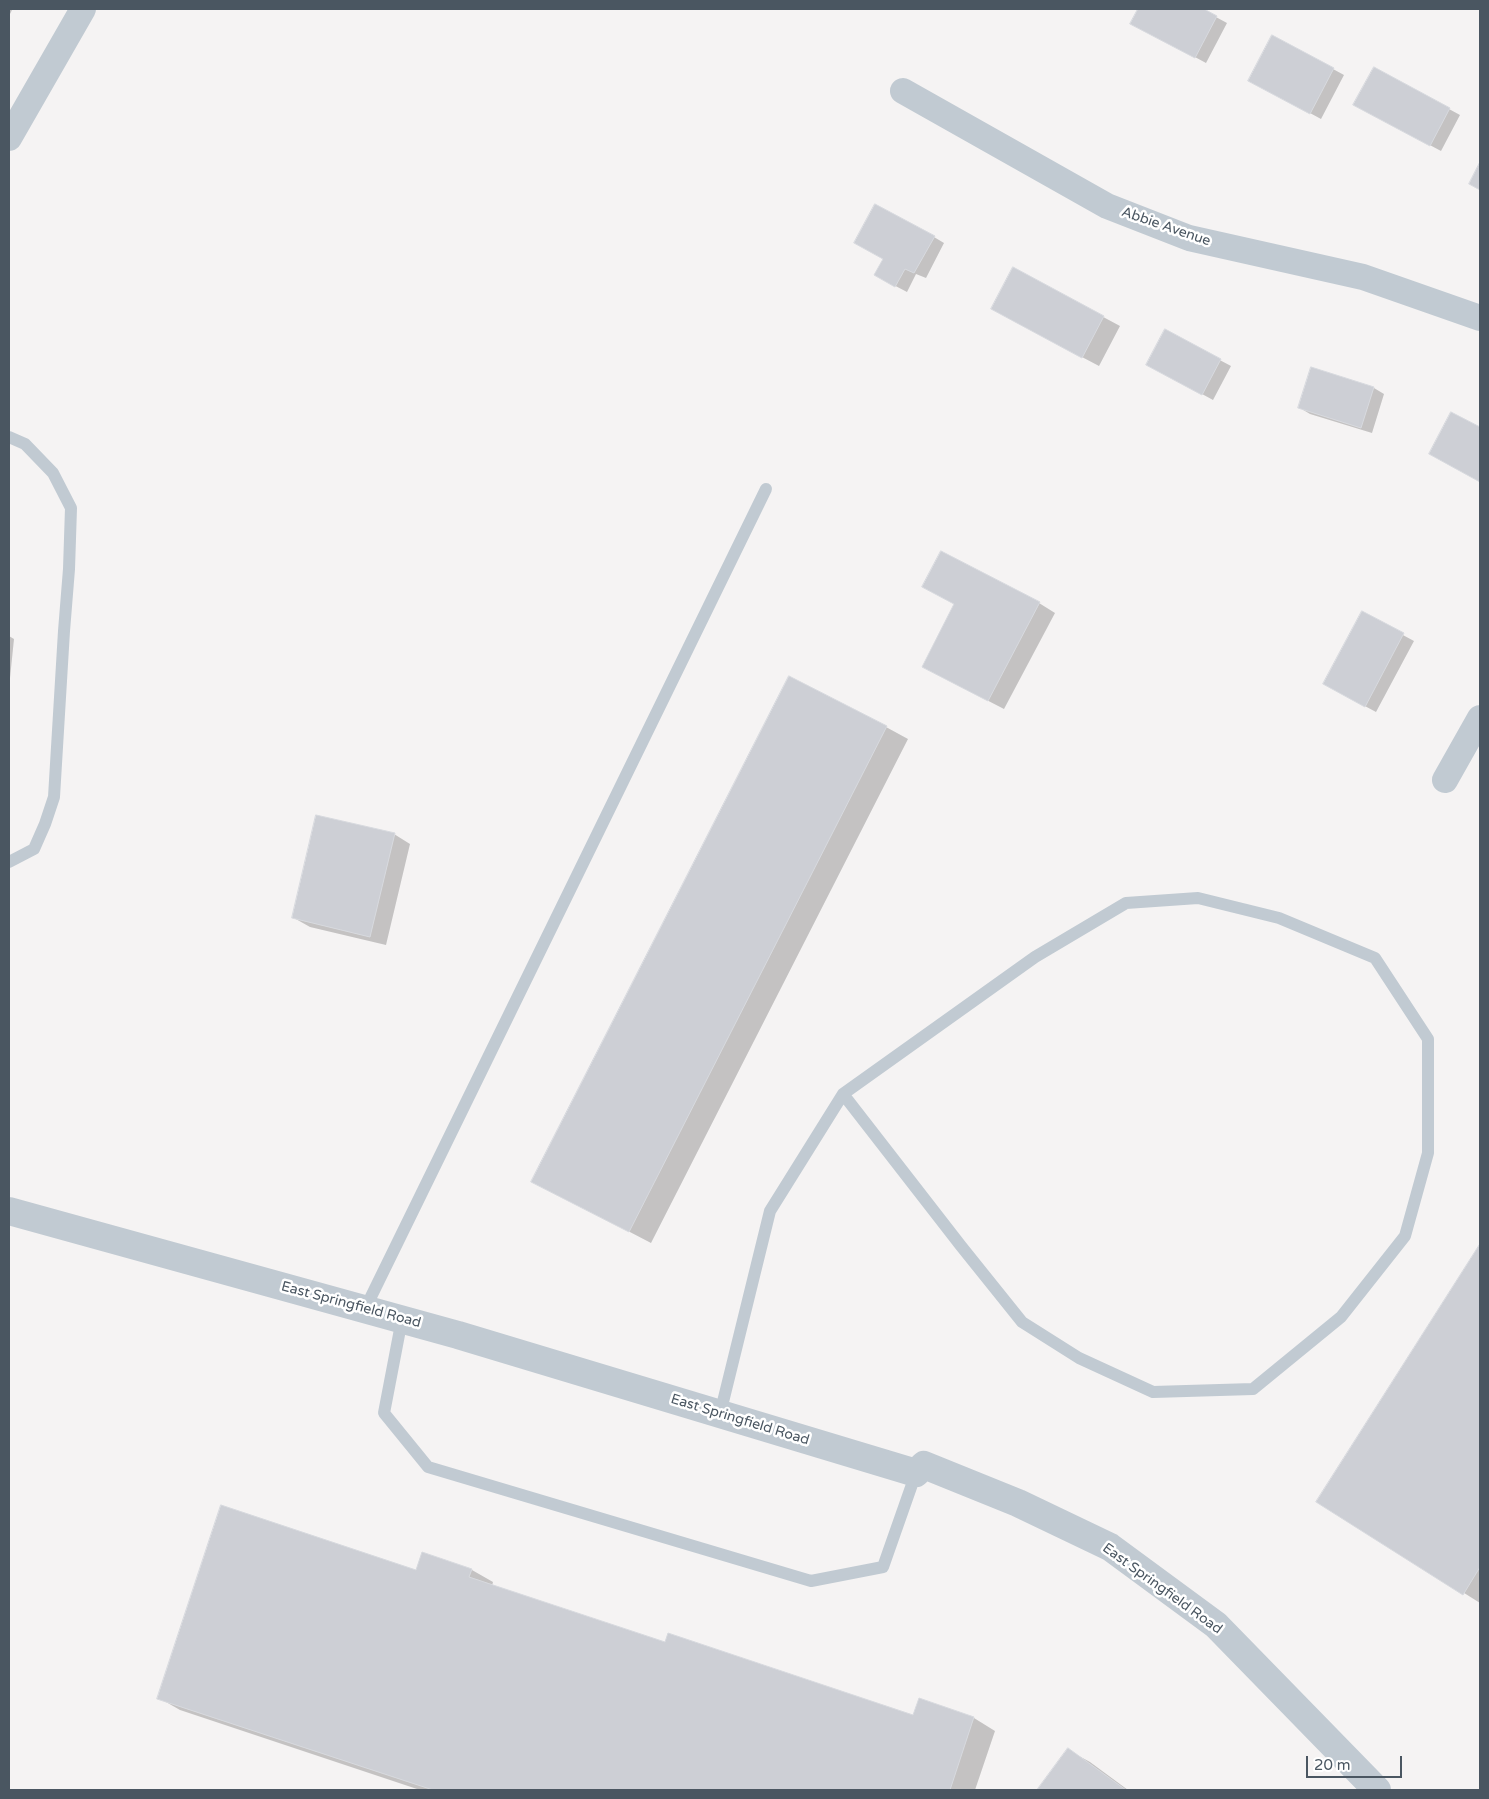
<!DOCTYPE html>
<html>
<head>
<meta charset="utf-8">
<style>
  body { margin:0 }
  #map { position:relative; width:1489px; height:1799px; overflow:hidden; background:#f5f3f3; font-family:"Varela Round",sans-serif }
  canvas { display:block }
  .frame { position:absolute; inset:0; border:10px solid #4a5661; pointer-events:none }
  .scale { position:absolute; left:1306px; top:1756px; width:96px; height:22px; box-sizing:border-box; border:2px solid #4a5661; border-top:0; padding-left:6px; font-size:15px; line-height:18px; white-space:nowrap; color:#4a5661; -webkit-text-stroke:4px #fff; paint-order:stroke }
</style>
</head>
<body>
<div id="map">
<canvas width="1489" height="1799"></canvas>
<div class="frame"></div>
<div class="scale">20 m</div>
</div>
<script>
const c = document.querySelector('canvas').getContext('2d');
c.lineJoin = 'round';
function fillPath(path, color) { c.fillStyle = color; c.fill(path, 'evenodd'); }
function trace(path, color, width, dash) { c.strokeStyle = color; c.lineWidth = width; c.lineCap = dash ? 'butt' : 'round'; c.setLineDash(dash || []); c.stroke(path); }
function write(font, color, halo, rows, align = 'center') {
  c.font = font + ' "Varela Round",sans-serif'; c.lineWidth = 5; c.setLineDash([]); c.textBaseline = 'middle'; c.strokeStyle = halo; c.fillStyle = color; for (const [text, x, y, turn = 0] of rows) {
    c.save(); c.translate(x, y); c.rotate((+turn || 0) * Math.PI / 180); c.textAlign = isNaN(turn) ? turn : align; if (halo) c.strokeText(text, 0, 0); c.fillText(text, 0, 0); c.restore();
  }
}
const shadow = new Path2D(`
  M9,9L12,10L9,16Z
  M1140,9H1201L1227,23L1206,63L1132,23Z
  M1333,69L1344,75L1321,119L1260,86Z
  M1449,109L1460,115L1441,151L1366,111Z
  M934,237L944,243L926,278L916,274L907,292L886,281Z
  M1014,269L1120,326L1099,366L1008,318Z
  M1165,331L1231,366L1213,400L1158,370Z
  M1312,369L1374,388L1384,394L1372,433L1310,414L1300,408Z
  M1452,414L1480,429V481L1441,460Z
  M1039,603L1055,613L1004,709L940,676Z
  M1362,613L1414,641L1376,712L1335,690Z
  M9,636L14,639L9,688Z
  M886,727L908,739L651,1243L532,1181Z
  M394,834L410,844L386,945L310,927L294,918Z
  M1480,1246V1603L1318,1501Z
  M472,1570L493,1582L492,1586L666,1644L914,1717L919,1700L974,1718L995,1731L975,1790H420L180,1710L159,1698L417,1571Z
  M1068,1750L1090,1762L1128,1790H1039Z`);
const building = new Path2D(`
  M1138,9H1204L1217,16L1195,58L1130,24Z
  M1272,35L1334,68L1310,114L1248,81Z
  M1374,67L1450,108L1430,146L1353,105Z
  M1480,162V190L1469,184Z
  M875,204L935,236L914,273L905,269L895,287L874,275L883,259L854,243Z
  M1013,267L1104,316L1082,358L991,309Z
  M1165,329L1221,359L1202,395L1146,365Z
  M1311,367L1374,387L1361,428L1298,408Z
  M1451,412L1480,427V482L1429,454Z
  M941,551L1040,602L988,701L922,667L954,604L922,587Z
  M1362,611L1404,633L1365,707L1323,684Z
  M789,676L887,726L629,1232L531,1182Z
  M316,815L395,833L370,937L292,918Z
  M1480,1244V1567L1463,1595L1316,1502Z
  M221,1505L416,1570L422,1552L472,1569L469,1577L665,1642L668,1633L913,1715L919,1698L974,1717L950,1790H433L157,1699Z
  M1068,1748L1126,1790H1037Z`);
const service = new Path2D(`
  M9,437L25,444L53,473L71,508L69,569L64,631L54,797L45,824L34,849L9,862
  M365,1309L766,489
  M402,1319L384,1413L428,1467L811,1581L883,1567L916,1473
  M720,1414L770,1211L843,1094L1035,957L1126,903L1198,898L1279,918L1375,958L1428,1039V1153L1405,1236L1341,1317L1253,1389L1153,1392L1079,1358L1022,1322L961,1246L843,1094`);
const minor = new Path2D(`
  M903,91L1107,206L1189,238L1363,277L1480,318
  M9,138L83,9
  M1445,780L1480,718`);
const tertiary = new Path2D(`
  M9,1211L458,1335L916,1473L924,1465L1018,1503L1110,1547L1216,1625L1377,1790`);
const streetNames = [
  ["Abbie Avenue",1166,227,19],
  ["East Springfield Road",351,1305,15],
  ["East Springfield Road",740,1420,17],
  ["East Springfield Road",1162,1589,36]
];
fillPath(shadow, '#0003');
fillPath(building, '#cdcfd5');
trace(building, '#d7d9de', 1);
trace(service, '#c1cad2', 12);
trace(minor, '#c1cad2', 26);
trace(tertiary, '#c1cad2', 28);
write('14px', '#4a5661', '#fff', streetNames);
</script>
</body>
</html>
